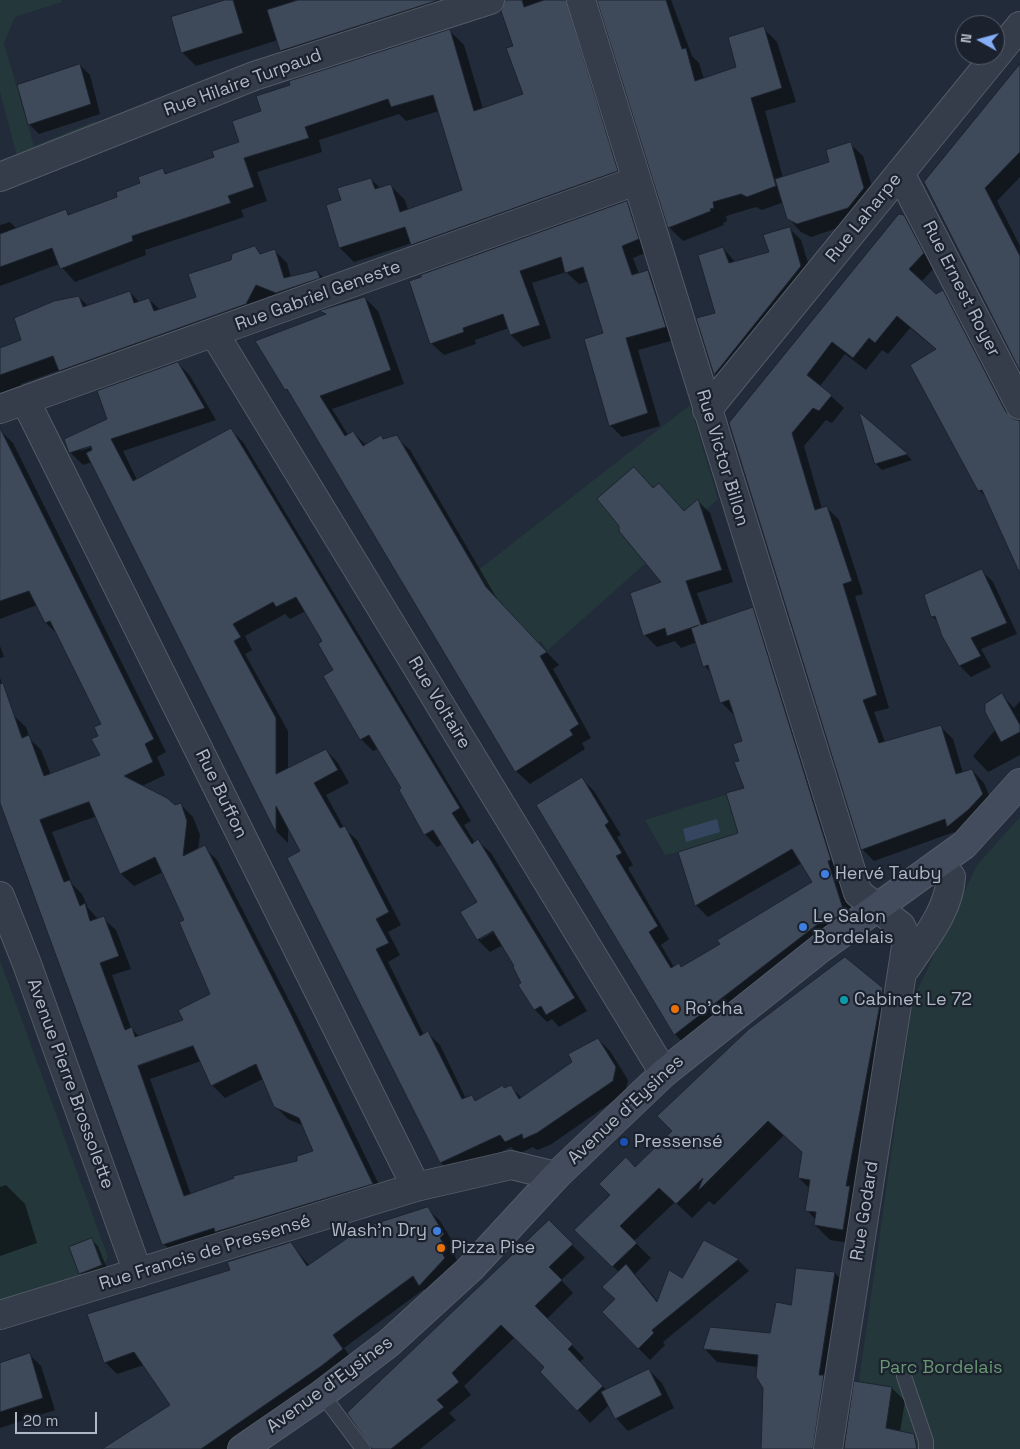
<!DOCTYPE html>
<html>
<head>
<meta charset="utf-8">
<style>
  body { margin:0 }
  #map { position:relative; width:1020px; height:1449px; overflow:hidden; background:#222b39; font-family:"Space Grotesk",sans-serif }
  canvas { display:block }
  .north { position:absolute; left:955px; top:15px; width:50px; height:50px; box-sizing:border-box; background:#1b222e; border:1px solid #575e6b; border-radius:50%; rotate:277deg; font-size:14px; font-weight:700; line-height:20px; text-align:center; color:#b0b8c6 }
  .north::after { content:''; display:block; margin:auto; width:18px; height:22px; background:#85aef6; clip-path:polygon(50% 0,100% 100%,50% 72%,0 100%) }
  .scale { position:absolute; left:15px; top:1412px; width:82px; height:22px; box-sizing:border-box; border:2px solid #b0b8c6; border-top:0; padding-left:6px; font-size:15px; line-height:18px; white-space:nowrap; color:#b0b8c6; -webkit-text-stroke:4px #1b222e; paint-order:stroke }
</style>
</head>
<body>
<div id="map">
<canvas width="1020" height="1449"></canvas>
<div class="north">N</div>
<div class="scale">20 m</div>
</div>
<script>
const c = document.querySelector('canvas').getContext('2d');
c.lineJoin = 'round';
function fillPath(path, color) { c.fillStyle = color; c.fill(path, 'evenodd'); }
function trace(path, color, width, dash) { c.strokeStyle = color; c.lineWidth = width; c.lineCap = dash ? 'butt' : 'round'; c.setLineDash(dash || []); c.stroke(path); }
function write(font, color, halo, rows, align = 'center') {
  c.font = font + ' "Space Grotesk",sans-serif'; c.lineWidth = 4.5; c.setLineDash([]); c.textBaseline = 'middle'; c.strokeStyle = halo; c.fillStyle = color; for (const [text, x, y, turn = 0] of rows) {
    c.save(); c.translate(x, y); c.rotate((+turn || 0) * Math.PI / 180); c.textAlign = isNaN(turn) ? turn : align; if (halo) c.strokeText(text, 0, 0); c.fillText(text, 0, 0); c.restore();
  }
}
const green = new Path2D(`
  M0,0H61L62,2L15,17L4,43L34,146L95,121L98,133L18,160L0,92Z
  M690,405L718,499L547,651L541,641L511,657L477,571Z
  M801,771L815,819L665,855L645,820Z
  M1020,817V1449H848L859,1381L913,999L977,865Z
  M0,960L108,1257L97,1277L0,1305Z`);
const water = new Path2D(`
  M717,819L720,832L686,842L683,829Z`);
const shadow = new Path2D(`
  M229,0H494L295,65L281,51L278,40L196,66L182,52Z
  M506,0H589L631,185L426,258L412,243L354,262L340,248L342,201L371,179L381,189L391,186L405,200L408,210L463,190L439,111L406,121L399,114L319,140L322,152L257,172L267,201L241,210L244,217L145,250L146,255L75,282L59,264L0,286V225L10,222L17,229L66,211L71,216L119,197L162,169L168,175L216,157L240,143L262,112L450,31L464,45L483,109L525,95Z
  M599,0H671L692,56L699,63L704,79L738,68L763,28L777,42L796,102L765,111L783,178L831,163L850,144L863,156L876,201L861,220L811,237L801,232L788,218L784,202L762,210L756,207L726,216L727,221L723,223L724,225L683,241L669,227Z
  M80,65L90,75L100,114L39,134L29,124Z
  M1020,65V177L997,201L1020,246V368L926,182Z
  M627,202L639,215L650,251L633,258L639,274L648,271L660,284L678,339L638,350L660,426L622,437L610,425L605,334L589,281L579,284L566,272L532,283L551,338L523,347L511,335L509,328L475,340L476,344L444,355L431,343L411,282Z
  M904,216L916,229L936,266L921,282L936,295L943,291L955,304L1016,421L1020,422V560L987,498L979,490L937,350L910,328L888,354L882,350L866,370L845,354L820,386L844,408L832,423L826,420L804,446L822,509L827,508L839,520L863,594L855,596L889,708L874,712L885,742L940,726L953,739L963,773L972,770L984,783L994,807L960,839L954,832L874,861L862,849L731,423Z
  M789,228L801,240L813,279L726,386L715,374L698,319L716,314L723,248L736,263L770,253Z
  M254,248L261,255L274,250L287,263L291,278L317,271L329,284L289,305L268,296L258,316L72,383L60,370L21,384L25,397L0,406V349L23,341L79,297L88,306L130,292L140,303L149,299L160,310L197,297L232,261Z
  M365,298L378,311L404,384L332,409L348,435L353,432L366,445L381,437L385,440L396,437L410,450L499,602L559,665L553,669L591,738L582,743L585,749L530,784L516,771L291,395L286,389L326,316L322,312Z
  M178,363L190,376L216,420L123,451L137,480L231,430L243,442L471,821L464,825L475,843L478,841L491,853L587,1011L559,1027L552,1019L547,1022L535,1010L516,967L503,945L490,952L478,940L462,912L478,903L443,844L437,847L425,834L403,789L379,748L373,751L361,739L324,642L306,611L290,619L285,614L245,636L252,650L245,654L288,731V769L326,750L338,763L349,783L326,795L344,828L357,840L401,925L388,932L400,955L388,962L424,1035L428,1033L440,1045L466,1099L471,1097L476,1102L510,1086L522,1098L574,1062L598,1039L610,1051L628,1080L625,1093L550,1145L537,1150L533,1147L518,1154L511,1147L453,1175L441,1163L288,858L302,851L288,826V843L277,832L92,462L83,465L70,452ZM97,445L80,451L84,447ZM498,927L499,929L480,940V937Z
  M862,416L907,455L912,460L882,470L876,464Z
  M0,430L13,443L166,752L157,757L165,775L142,786L175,806L180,804L193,817L200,835L198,850L204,847L217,860L301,1024L385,1197L176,1257L164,1244L0,799V678L13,715L26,727L30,739L41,750L51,775L102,755L100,736L102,724L58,635L46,623L37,605L0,619ZM97,816L121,874L134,886L163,872L186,920L211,995L184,1020L139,1036L131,1028L112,975L131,969L116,930L103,918L98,919L88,908L82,894L72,884L52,832ZM201,1061L212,1085L225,1098L263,1079L275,1106L288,1119L304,1126L314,1151L298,1162L191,1195L150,1079Z
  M654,489L684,512L698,501L710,513L733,582L697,593L708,624L753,609L765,621L856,925L687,1047L675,1034L538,806L582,779L594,791L621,835L617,837L633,865L628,868L669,939L661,945L674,967L682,968L722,944L814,882L802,863L708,917L696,905L740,834L745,789L740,762L743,742L734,715L721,702L712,674L705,666L697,642L681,648L675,641L657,647L645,635L664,582Z
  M982,571L993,582L1017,634L981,649L991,667L971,677L960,666L939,623L932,616Z
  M0,646L4,657L0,658Z
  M1002,695L1014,708L1020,701V755L988,772L973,756L996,729Z
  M882,989L897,1004L858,1244L830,1240L815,1225L816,1220L807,1210L810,1189L799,1178L803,1153L784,1135L714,1205L709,1201L692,1218L675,1202L634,1241L651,1258L635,1274L659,1303L683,1279L738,1260L749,1271L663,1342L665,1345L650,1360L603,1312L616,1299L619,1272L576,1230L635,1168Z
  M6,1185L25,1204L37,1243L0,1256V1187Z
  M428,1209L440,1221L456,1247L452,1251L458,1262L453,1266L457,1271L432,1297L424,1289L344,1348L354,1362L230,1449H104L172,1405L144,1365L117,1374L105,1362L232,1270L290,1243L310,1266Z
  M549,1222L585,1258L561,1280L573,1293L547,1319L584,1358L580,1362L607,1391L649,1370L662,1383L674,1408L628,1431L616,1418L609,1405L590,1423L578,1410L546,1367L515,1337L464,1386L471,1395L449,1413L456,1420L420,1449H372Z
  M92,1240L98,1246L108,1271L86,1279L80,1273Z
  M835,1273L848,1286L829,1449H763L765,1388L758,1367L717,1362L704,1348L771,1334L792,1306Z
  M29,1354L41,1366L55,1410L0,1428V1364Z
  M855,1382L892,1388L905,1401L900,1432L917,1446V1449H843Z`);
const building = new Path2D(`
  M225,0H233L243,33L181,53L171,17Z
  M298,0H439L280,51L267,10Z
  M505,0H522L524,7L544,0H566L618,171L411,245L405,227L339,248L326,205L341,200L337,188L371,178L375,189L391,184L400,212L462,190L433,95L391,107L388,99L305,127L309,138L244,158L254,187L228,196L231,203L132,236L133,241L60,269L52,248L0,267V234L66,209L68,215L117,197L116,192L140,183L138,177L163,168L165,174L214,157L212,151L239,142L232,121L261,111L256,96L290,85L289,81L450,29L474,111L523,94L506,48L513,46L501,11Z
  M597,0H666L682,49L686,48L695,81L736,67L728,37L764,26L782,88L751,98L776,186L747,197L741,194L713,202L714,208L710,209L711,211L668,228Z
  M80,64L91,104L28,125L17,85Z
  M1020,64V152L985,188L1020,256V371L924,182Z
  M851,142L864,188L848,208L797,224L787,219L775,179L829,162L826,150Z
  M627,201L639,239L622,246L632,275L648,270L666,327L626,338L648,413L609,426L584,339L603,333L583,267L565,273L561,257L520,271L540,325L510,335L503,314L463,328L464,332L430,344L409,281L421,277V275Z
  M899,214L904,215L924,253L909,269L936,294L943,290L1006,412L1012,418L1020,421V574L982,490L978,491L910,365L936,349L897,316L875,343L869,338L853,358L832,342L807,375L832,395L819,411L813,408L792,433L815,510L827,506L852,581L843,584L877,695L863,700L879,743L941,725L956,774L972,769L983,794L968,810L947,827L945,819L861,850L729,423Z
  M790,227L801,266L714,375L696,318L715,313L698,255L723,247L729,263L769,252L763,235Z
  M255,246L260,254L275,249L284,278L317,270L320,278L276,293L256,285L246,304L59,371L53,356L0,375V348L21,340L14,318L54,301L79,296L83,307L130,291L134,303L149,298L154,311L196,297L188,274L231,260L232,254Z
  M365,297L391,370L320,396L345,436L353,431L363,446L381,435L383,439L397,435L486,587L547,652L540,656L579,724L570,730L573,735L515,772L287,389L285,390L255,341L326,314L319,311Z
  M178,362L205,408L111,439L133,481L231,428L460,808L452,813L472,844L478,839L575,998L546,1015L541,1006L534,1010L518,985L521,983L513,967L514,966L493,931L477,940L460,912L477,902L433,830L424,835L399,790L401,788L369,735L360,740L323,676L333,670L318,644L322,641L296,597L276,607L273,602L233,624L241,637L234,641L276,718V774L326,749L338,770L314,783L340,828L345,826L389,912L376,919L389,943L376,949L420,1036L428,1031L462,1099L472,1095L475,1101L503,1085L504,1088L511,1085L519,1099L572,1062L568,1054L598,1038L616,1067L613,1081L537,1133L523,1139L522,1134L505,1142L500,1135L440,1163L287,858L300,851L276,806V833L86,453L92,450L91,446L69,453L64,439L107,419L97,391Z
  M859,412L908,454L875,464Z
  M0,428L154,739L145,744L153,762L124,776L167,798L175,805L181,803L187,821L183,856L205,845L289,1010L373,1184L215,1232L214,1228L162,1245L0,803V684L3,683L22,738L29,735L44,776L100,755L91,739L98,736L94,727L101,724L50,621L45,623L29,591L0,601ZM89,802L120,874L155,857L184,920L179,922L210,994L178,1010L183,1020L135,1037L132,1027L125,1030L100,963L119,956L104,916L90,921L85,903L80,906L70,880L64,882L40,820ZM193,1046L211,1086L256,1064L274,1107L299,1118L313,1151L297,1156V1161L233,1176L234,1178L184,1196L138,1066Z
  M634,467L653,488L659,483L684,511L698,499L722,570L686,581L701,625L753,607L831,860L828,861L844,912L834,919L831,914L674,1035L536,805L582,777L609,822L605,825L622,853L616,856L658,926L649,932L671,968L679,963L681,967L720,944L717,940L812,882L792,849L695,906L678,852L738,833L726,793L744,788L734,762L739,761L733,744L742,741L729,700L720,703L708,665L703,667L691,628L699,625L667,636L665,628L643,636L630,593L661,582L619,531V526L597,499Z
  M982,569L1007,623L971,638L981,656L959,666L942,636L935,616L931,617L924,595Z
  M1002,693L1020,725V732L1001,742L985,712V704Z
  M845,957L883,988L846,1186H850L843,1230L814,1225L816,1212L805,1211L810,1180L798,1178L802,1152L768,1121L698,1191L703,1178L676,1204L659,1188L620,1226L637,1243L612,1267L574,1230L610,1195L599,1184L626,1157L635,1167L672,1131L657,1116L749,1029Z
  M428,1207L444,1234L440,1238L447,1249L442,1253L445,1258L419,1286L413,1276L333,1335L343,1349L320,1367L201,1449H102L170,1405L134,1352L104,1363L87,1314L230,1270L227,1262L291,1242L307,1266L362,1228Z
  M549,1220L573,1244L549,1267L562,1280L535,1306L573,1344L568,1349L603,1386L577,1411L540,1372L544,1367L501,1325L452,1373L459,1382L437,1400L444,1407L391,1449H372L347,1413Z
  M92,1238L102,1265L79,1274L69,1247Z
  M704,1240L739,1259L652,1330L654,1333L638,1349L602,1312L615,1299L602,1287L626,1264L657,1302L669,1270L682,1278Z
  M796,1268L835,1272L819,1375H824L813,1449H761L763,1388L756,1377L758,1355L703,1349L710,1327L770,1333L776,1302L791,1305Z
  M30,1353L43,1398L0,1412V1363Z
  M649,1369L662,1395L615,1419L601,1392Z
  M854,1381L892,1387L886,1428L914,1434L917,1449H844Z`);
const lane = new Path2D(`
  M904,1376L926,1441V1449
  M322,1394L363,1449`);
const street = new Path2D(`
  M581,0L858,893L901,926L907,940L828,1449
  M900,173L1020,405
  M0,177L254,76L490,0
  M214,333L664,1073
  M25,400L416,1187
  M0,409L636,181
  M707,410L1020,26
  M0,896L27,964L138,1273
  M906,968C924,940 949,911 951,877L940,864
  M0,1315L416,1187L511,1165L556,1176`);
const secondary = new Path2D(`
  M242,1449L322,1394L389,1343L471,1268L556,1176L664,1073L821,948L964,845L1020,783`);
const markers = [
  [825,874,5,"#3f7fe0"],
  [803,927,5,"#3f7fe0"],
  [844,1000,5,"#0f9aa8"],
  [675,1009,5,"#e8710a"],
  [624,1142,5,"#1a4fb4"],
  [437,1231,5,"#3f7fe0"],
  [441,1248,5,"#e8710a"]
];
const streetNames = [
  ["Rue Hilaire Turpaud",243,83,-20],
  ["Rue Laharpe",864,218,-51],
  ["Rue Ernest Royer",961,289,63],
  ["Rue Gabriel Geneste",318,296,-20],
  ["Rue Victor Billon",722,458,73],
  ["Rue Voltaire",439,703,59],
  ["Rue Buffon",221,794,64],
  ["Avenue Pierre Brossolette",70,1084,70],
  ["Avenue d'Eysines",626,1110,-43],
  ["Rue Godard",865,1211,-81],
  ["Rue Francis de Pressensé",205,1253,-17],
  ["Avenue d'Eysines",330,1385,-36]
];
const poiNames = [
  ["Hervé Tauby",835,874],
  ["Le Salon",813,917],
  ["Bordelais",813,938],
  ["Cabinet Le 72",854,1000],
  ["Ro'cha",685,1009],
  ["Pressensé",634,1142],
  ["Wash'n Dry",427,1231,"right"],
  ["Pizza Pise",451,1248]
];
const parkNames = [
  ["Parc Bordelais",941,1368]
];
fillPath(green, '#24373a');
fillPath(water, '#354661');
fillPath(shadow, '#0007');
fillPath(building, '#3e4959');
trace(building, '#1d2430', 1);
trace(lane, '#535b67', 16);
trace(street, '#535b67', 30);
trace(secondary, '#535b67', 30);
trace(lane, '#353d4a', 14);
trace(street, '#353d4a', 28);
trace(secondary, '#434c5d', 28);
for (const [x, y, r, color] of markers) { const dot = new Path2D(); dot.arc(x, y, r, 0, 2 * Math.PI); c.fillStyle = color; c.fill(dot); trace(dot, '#1b222e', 2); }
write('18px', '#b0b8c6', '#1b222e', streetNames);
write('18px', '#b0b8c6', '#1b222e', poiNames, 'left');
write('18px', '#689673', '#1b222e', parkNames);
</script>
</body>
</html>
